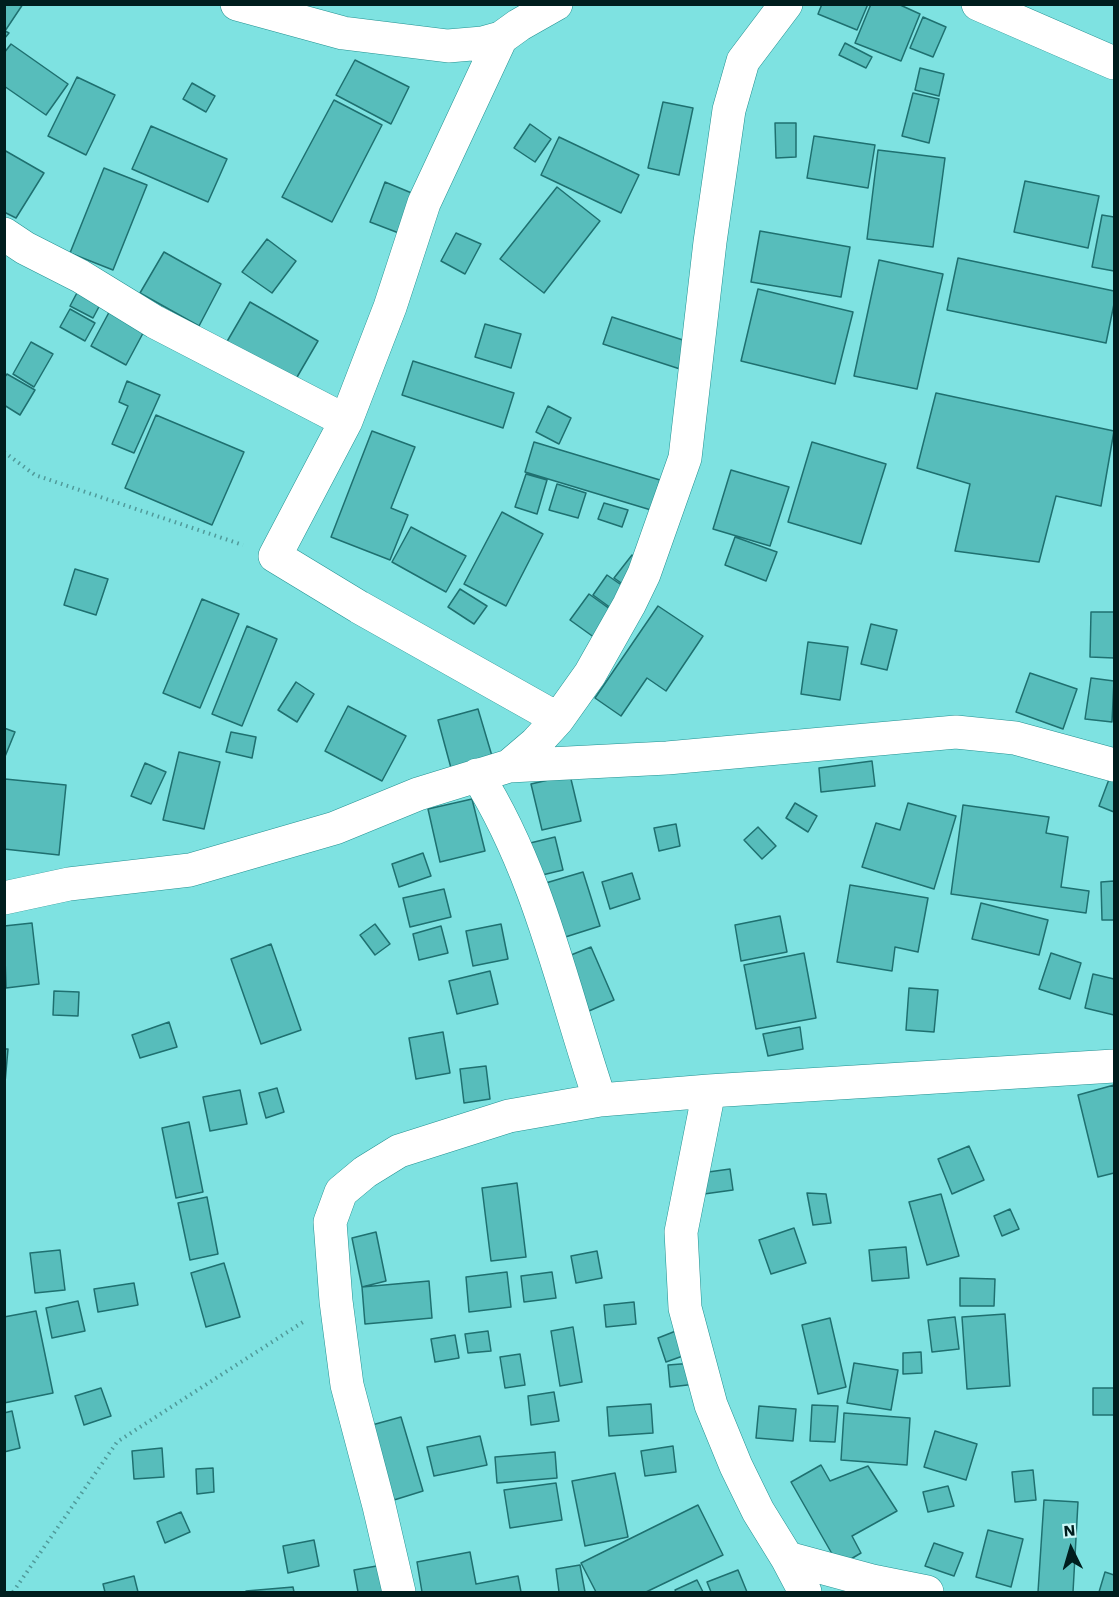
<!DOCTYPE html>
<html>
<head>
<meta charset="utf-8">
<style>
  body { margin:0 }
  #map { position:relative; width:1119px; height:1597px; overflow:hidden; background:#7ee2e1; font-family:"Work Sans",sans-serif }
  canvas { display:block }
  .frame { position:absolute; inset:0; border:6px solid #001e1e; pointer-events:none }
  .north { position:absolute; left:1041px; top:1519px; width:60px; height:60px; -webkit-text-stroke:4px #ccfaf9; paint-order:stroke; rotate:355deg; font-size:16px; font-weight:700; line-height:24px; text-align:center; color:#001e1e }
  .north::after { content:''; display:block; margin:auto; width:21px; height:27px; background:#001e1e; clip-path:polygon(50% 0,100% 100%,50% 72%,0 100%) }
</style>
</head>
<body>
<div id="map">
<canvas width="1119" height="1597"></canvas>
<div class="frame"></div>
<div class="north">N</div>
</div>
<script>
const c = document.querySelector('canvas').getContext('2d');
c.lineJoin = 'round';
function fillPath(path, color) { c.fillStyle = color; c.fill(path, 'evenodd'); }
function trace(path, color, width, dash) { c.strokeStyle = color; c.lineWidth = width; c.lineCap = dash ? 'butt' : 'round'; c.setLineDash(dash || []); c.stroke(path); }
const building = new Path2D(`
  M4,4H23L5,31L9,33L4,39Z
  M822,4H868L857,30L818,14Z
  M871,4H898L920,14L901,61L855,43Z
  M923,17L946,27L933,57L910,48Z
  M845,43L872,57L866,68L839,55Z
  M11,44L68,84L46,115L4,86V53Z
  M355,60L409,87L391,124L336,95Z
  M920,68L944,74L939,96L915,90Z
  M77,77L115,95L86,155L48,136Z
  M192,83L215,96L206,112L183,99Z
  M913,93L939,99L929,143L902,136Z
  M334,100L382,125L332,222L282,197Z
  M663,102L693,108L679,175L648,168Z
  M775,123H796V157L776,158Z
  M530,124L551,139L535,162L514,148Z
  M151,126L227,159L208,202L132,169Z
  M814,136L875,145L868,188L807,178Z
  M559,137L639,175L621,213L541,175Z
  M4,150L44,173L16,218L4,212Z
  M878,150L945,158L933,247L867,239Z
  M104,168L147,185L113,270L70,253Z
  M1025,181L1099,196L1088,248L1014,232Z
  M385,182L419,196L404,235L370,222Z
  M557,187L600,221L544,293L500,259Z
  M1102,215L1114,217V271L1092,267Z
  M760,231L850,247L841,297L751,282Z
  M456,233L481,244L465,274L441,261Z
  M267,239L296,261L272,293L242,272Z
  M164,252L221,284L199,326L140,293Z
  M958,258L1114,291V304L1106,343L947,310Z
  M879,260L943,274L917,389L854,376Z
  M79,289L102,301L93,318L70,306Z
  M758,289L853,312L835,384L741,361Z
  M250,302L318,341L293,384L225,345Z
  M114,303L149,322L126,365L91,346Z
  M70,309L95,323L85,341L60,327Z
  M612,317L689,342L680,369L603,344Z
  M485,324L521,334L511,368L475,357Z
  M31,342L53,354L34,387L13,374Z
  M413,361L514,393L503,428L402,395Z
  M7,374L35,390L20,415L4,405V378Z
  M127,381L160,395L134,453L112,444L128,406L119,402Z
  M936,393L1114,431L1101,506L1056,496L1039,562L955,551L970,484L917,468Z
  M548,406L571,418L559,444L536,432Z
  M156,415L244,452L212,525L125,488Z
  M372,431L415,447L391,508L408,515L390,560L331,537Z
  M534,442L660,480L651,510L525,472Z
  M812,442L886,464L861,544L788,522Z
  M731,470L789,487L770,546L713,529Z
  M526,474L547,480L537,514L515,507Z
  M557,484L586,493L578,518L549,510Z
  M604,503L628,510L622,527L598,519Z
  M502,512L543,534L506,606L464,584Z
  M411,527L466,556L446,592L392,562Z
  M735,537L777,552L766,581L725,565Z
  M632,555L641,562L624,585L614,578Z
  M75,569L108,579L96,615L64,605Z
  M607,575L630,591L615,611L593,595Z
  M460,589L487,606L474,624L448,607Z
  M589,594L614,612L595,638L570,620Z
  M202,599L239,614L200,708L163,693Z
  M658,606L703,636L666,691L647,678L621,716L595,698Z
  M1091,612H1114V658L1090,657Z
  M871,624L897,630L887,670L861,664Z
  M247,626L277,639L242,726L212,714Z
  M808,642L848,647L840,700L801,694Z
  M1030,673L1077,689L1063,729L1016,712Z
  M1091,678L1114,681L1112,722L1085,719Z
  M296,682L314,694L297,722L278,710Z
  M348,706L406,736L382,781L325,751Z
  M478,709L492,756L451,768L438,720Z
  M4,728L15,732L4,759Z
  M231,732L256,737L252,758L226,752Z
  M179,752L220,762L204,829L163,820Z
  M872,761L875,786L821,792L819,768Z
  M145,763L166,772L151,804L131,796Z
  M1111,774L1114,775V812L1099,806Z
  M570,775L581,821L542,830L531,784Z
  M5,779L66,785L59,855L4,849Z
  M472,799L485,851L440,862L428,809Z
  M795,803L817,816L808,832L786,818Z
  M908,803L956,816L934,889L862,867L876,823L900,830Z
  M963,805L1049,817L1046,833L1068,837L1061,887L1089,891L1086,913L951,894Z
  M676,824L680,846L659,851L654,828Z
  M758,827L776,846L762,859L744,840Z
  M555,837L563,870L534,877L526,844Z
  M423,853L431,876L399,887L392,864Z
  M583,872L600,926L556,940L539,885Z
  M632,873L640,899L610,909L602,882Z
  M1114,881V920H1102L1101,882Z
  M850,885L928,898L918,952L895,947L892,971L837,962Z
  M444,889L451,917L410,927L403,898Z
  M981,903L1048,920L1039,955L972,939Z
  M780,916L787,952L741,961L735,925Z
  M32,923L39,984L6,988L4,926Z
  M375,924L390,944L375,955L360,935Z
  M501,924L508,959L473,966L466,931Z
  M441,926L448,953L419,960L413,934Z
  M271,944L301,1030L261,1044L231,959Z
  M591,947L614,1000L589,1011L566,957Z
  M804,953L816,1018L756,1029L744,965Z
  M1051,953L1081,963L1070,999L1039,989Z
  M490,971L498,1004L457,1014L449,981Z
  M1093,974L1114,979V1015L1085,1008Z
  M909,988L938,990L934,1032L906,1030Z
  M54,991L79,992L78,1016L53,1015Z
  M169,1022L177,1047L140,1058L132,1035Z
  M800,1027L803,1049L768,1056L763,1034Z
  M443,1032L450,1073L416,1079L409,1038Z
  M4,1049H8L4,1094Z
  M486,1066L490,1099L464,1103L460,1069Z
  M1114,1085V1173L1098,1177L1078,1095Z
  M277,1088L284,1112L266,1118L259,1093Z
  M240,1090L247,1124L210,1131L203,1097Z
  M189,1122L203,1192L176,1198L162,1128Z
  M969,1146L984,1180L952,1194L938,1159Z
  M730,1169L733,1190L704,1194L701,1173Z
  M517,1183L526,1257L491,1261L482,1188Z
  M807,1193L826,1194L831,1223L813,1225Z
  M941,1194L959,1256L927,1265L909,1202Z
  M207,1197L218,1254L190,1260L178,1203Z
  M1010,1209L1019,1229L1002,1236L994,1216Z
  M794,1228L806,1263L771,1274L759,1240Z
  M376,1232L386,1281L362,1287L352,1238Z
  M906,1247L909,1278L872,1281L869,1250Z
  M60,1250L65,1290L35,1293L30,1253Z
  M597,1251L602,1278L576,1283L571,1256Z
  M224,1263L240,1317L206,1327L191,1273Z
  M507,1272L511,1307L469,1312L466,1277Z
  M552,1272L556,1298L524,1302L521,1276Z
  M960,1278L995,1279L994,1306H960Z
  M429,1281L432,1318L365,1324L362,1287Z
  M134,1283L138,1305L98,1312L94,1289Z
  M78,1301L85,1331L52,1338L46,1308Z
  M634,1302L636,1324L606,1327L604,1305Z
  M36,1311L53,1393L4,1403V1317Z
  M1005,1314L1010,1386L967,1389L962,1317Z
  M955,1317L959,1349L932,1352L928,1320Z
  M830,1318L846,1387L818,1394L802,1325Z
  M573,1327L582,1382L560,1386L551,1331Z
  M686,1327L694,1352L666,1362L658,1338Z
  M488,1331L491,1351L468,1353L465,1334Z
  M455,1335L459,1358L435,1362L431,1339Z
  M921,1352L922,1373L903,1374V1353Z
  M520,1354L525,1385L505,1388L500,1357Z
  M694,1363L696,1384L670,1387L668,1365Z
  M854,1363L898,1370L891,1410L847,1403Z
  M101,1388L111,1416L84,1425L75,1396Z
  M1093,1388H1114V1415H1093Z
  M554,1392L559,1421L531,1425L528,1396Z
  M651,1404L653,1433L609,1436L607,1407Z
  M812,1405L838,1406L835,1442L810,1441Z
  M759,1406L796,1409L793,1441L756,1438Z
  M12,1411L20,1448L4,1452V1413Z
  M844,1413L910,1418L907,1465L841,1460Z
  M401,1417L423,1491L394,1500L372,1425Z
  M935,1431L977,1444L966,1480L924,1467Z
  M480,1436L487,1465L434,1476L427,1447Z
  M673,1446L676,1472L645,1476L641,1451Z
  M162,1448L164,1477L134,1479L132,1451Z
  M555,1452L557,1478L497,1483L495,1457Z
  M821,1465L830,1481L868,1466L897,1511L852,1536L861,1553L839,1566L791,1482Z
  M213,1468L214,1492L197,1494L196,1469Z
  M1033,1470L1036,1500L1015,1502L1012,1472Z
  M615,1473L628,1537L585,1546L572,1481Z
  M556,1483L562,1520L510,1528L504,1490Z
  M948,1486L954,1506L928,1512L923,1492Z
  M1044,1500L1078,1502L1073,1592H1038Z
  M698,1505L723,1555L646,1592H596L581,1563Z
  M181,1512L190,1532L165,1543L157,1522Z
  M988,1530L1023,1539L1011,1587L976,1577Z
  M314,1540L319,1566L288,1573L283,1546Z
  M934,1543L963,1553L954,1576L925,1566Z
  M470,1552L476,1584L518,1576L521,1592H422L417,1562Z
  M388,1564L386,1592H358L354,1570Z
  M580,1565L585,1592H559L556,1569Z
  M738,1570L747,1592H711L707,1582Z
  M1105,1572L1114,1575V1592H1099Z
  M134,1576L138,1592H105L103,1584Z
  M697,1580L703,1592H676L675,1590Z
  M293,1587L294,1592H246V1591Z`);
const path = new Path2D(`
  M4,452L35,475L243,545
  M13,1592L117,1442L303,1322`);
const minor = new Path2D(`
  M237,4L343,33L448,46L483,43L501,38L519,25L556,4
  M978,4L1114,63
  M501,38L424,203L390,307L346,421L275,556L359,607L558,719
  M4,234L25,248L80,276L155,322L346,421
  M509,766L536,743L558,719L590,674L629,605L644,574L685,458L710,242L729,110L743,61L786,4
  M477,775C539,873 563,991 600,1100
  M4,898L69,884L190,870L335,828L418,794L509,766L667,758L956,732L1015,738L1114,765
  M709,1091L681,1232L685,1308L711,1405L736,1466L758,1511L787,1558L805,1592
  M787,1558L872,1581L927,1592
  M399,1592L379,1506L347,1385L336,1301L330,1222L341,1192L365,1172L399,1151L509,1116L600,1100L709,1091L1114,1066`);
fillPath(building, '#57bdbb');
trace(building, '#1f7070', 1.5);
trace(minor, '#229191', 34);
trace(path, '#509a9a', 4, [1.5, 4.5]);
trace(minor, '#fff', 33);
</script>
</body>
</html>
